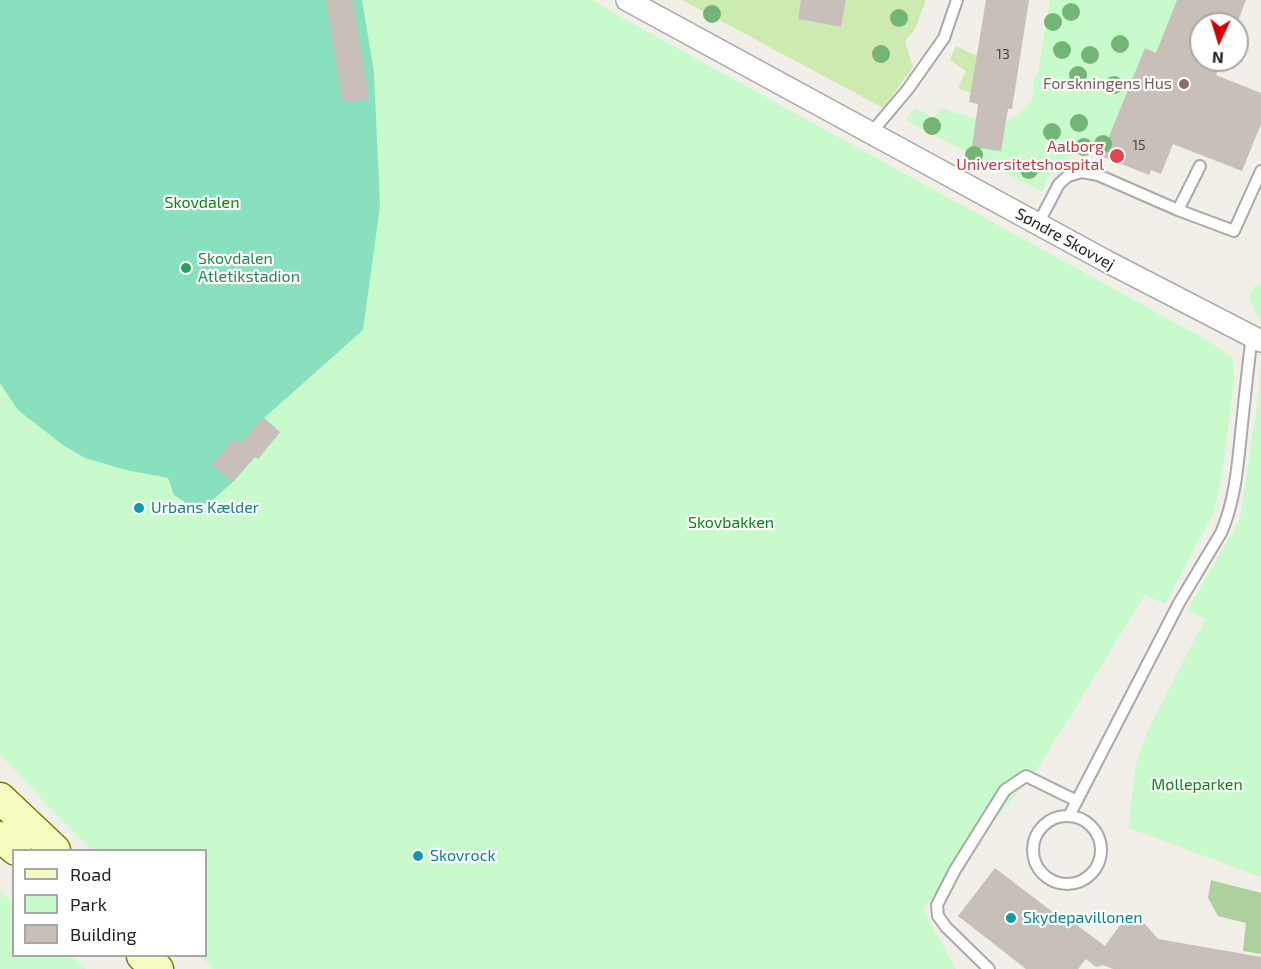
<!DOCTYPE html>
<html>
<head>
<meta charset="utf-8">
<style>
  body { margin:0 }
  #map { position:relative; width:1261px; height:969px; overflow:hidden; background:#f2efe9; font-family:"Exo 2",sans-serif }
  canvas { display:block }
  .legend { position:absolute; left:12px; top:849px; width:195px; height:108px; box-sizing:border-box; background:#fff; border:2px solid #a7a7a7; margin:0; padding:8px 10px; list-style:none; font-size:18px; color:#222 }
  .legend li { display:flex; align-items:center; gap:12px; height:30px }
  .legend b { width:30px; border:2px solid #a7a7a7 }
  .north { position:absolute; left:1189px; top:12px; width:60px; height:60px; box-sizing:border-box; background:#fff; border:2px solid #a7a7a7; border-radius:50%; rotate:184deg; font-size:16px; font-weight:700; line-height:24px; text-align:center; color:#222 }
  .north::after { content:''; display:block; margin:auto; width:21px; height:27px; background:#d40000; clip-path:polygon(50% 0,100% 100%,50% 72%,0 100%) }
</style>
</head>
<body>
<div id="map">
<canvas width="1261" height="969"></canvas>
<ul class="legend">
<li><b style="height:8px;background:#f7fabf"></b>Road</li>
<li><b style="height:16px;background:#c8facc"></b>Park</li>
<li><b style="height:16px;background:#c7bfb8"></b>Building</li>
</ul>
<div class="north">N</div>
</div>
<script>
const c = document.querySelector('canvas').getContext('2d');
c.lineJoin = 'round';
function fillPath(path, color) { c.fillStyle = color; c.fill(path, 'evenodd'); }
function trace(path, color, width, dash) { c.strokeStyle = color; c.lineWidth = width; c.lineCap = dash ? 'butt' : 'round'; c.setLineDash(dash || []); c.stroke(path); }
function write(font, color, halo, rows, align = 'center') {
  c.font = font + ' "Exo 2",sans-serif'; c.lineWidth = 4.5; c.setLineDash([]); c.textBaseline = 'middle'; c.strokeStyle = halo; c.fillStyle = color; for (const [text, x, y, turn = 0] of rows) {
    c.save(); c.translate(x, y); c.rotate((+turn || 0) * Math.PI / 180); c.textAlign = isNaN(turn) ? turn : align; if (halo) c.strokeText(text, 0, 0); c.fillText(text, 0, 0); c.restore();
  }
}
const grass = new Path2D(`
  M682,0H801L798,19L841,27L846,0H926L915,29L905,41L913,67L883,108Z
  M956,46L977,56L971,93L958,88L966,71L950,60Z`);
const forest = new Path2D(`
  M1211,880L1261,893V954L1243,951L1246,923L1218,916L1208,898Z`);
const park = new Path2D(`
  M0,0H593L619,16L1210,342L1233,358L1234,381L1222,477L1214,512L1165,604L1145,595L1040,765L923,909L956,969H213L199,956H206V850H92L47,805L0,754Z
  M1050,0H1177L1156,53L1145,49L1101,156L1093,154L1073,155L1054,166L1042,192L905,120L915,108L934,118L941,108L976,119L1006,122L1019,113L1032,99L1034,80L1038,72Z
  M1261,283V323L1252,306L1249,296L1254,287Z
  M1261,358V877L1128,828L1135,768L1139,754L1148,730L1205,619L1187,610L1240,519L1258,396Z
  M0,891L13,903L14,956H71L86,969H0Z`);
const pitch = new Path2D(`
  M0,0H362L374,72L380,206L363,330L264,418L280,432L258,459L255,457L233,482L212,500L202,506L189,505L174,495L168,478L126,470L85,458L63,445L18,410L0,383Z`);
const building = new Path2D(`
  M326,0H353L369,99L343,103Z
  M801,0H846L841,27L798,19Z
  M986,0H1029L1012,109H1008L1001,151L972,147L978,104L969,102Z
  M1177,0H1246L1237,24H1201V60H1222L1216,75L1261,93V124L1242,171L1173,144L1161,174L1151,170L1149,175L1101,156L1145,48L1156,53Z
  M263,418L280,432L258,459L255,456L233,482L212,465L234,438L241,444Z
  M995,868L1067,923L1070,920L1105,946L1120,925L1145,924L1158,939L1261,957V969H1113L1103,965L1096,967L1086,959L1078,969H1026L958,916Z`);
const lane = new Path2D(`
  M871,133L908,89L944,38L957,0
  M1178,210L1200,166
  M1038,224L1059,184L1068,176L1082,172L1098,175L1178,210L1234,231L1261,171
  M1033 850a34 34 0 1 1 68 0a34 34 0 1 1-68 0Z
  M1069,816L1179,603L1221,533C1236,499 1238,461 1242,424C1245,395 1248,366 1252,336
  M989,969L946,927L938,916L937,905L955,870L1005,790L1026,776L1077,801`);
const street = new Path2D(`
  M627,0L1106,261L1261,341`);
const secondary = new Path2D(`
  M0,798L55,850
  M0,837L16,850
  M142,956L158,969`);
const trees = [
  [1071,12],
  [712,14],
  [899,18],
  [1053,22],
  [1120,44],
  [1062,50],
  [881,54],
  [1090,55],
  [1078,75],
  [1114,85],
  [1079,123],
  [932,126],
  [1052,132],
  [1103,144],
  [1084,147],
  [974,155],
  [1029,170]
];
const markers = [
  [1184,84,6,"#8d6e63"],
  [1117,156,8,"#e0444e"],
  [186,268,6,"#2e9e5b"],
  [139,508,6,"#0f9aa8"],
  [418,856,6,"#0f9aa8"],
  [1011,918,6,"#0f9aa8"]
];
const numberNames = [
  ["13",1003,54],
  ["15",1139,145]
];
const educationNames = [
  ["Forskningens Hus",1172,84]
];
const healthNames = [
  ["Aalborg",1104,147],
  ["Universitetshospital",1104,165]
];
const parkNames = [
  ["Skovdalen",202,203],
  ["Skovbakken",731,523],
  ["Mølleparken",1197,785]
];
const streetNames = [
  ["Søndre Skovvej",1065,239,29]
];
const leisureNames = [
  ["Skovdalen",198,259],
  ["Atletikstadion",198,277]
];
const cultureNames = [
  ["Urbans Kælder",151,508],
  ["Skovrock",430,856],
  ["Skydepavillonen",1023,918]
];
fillPath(grass, '#cdebb0');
fillPath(forest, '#add19e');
fillPath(park, '#c8facc');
fillPath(pitch, '#88e0be');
fillPath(building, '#c7bfb8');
trace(lane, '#a9a9a9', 14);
trace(street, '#a9a9a9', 24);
trace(secondary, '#707d05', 33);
trace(lane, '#fff', 10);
trace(street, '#fff', 21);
trace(secondary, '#f7fabf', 30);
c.fillStyle = '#74b475';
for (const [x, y] of trees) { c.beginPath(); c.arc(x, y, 9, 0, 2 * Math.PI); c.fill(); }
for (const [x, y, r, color] of markers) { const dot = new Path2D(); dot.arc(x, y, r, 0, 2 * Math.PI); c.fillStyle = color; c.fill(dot); trace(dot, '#fff', 2); }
write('14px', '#4b4948', null, numberNames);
write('16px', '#785e54', '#fff', educationNames, 'right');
write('16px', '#be3a42', '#fff', healthNames, 'right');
write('16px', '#0c8416', '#fff', parkNames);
write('16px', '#222', '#fff', streetNames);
write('16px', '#27864d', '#fff', leisureNames, 'left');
write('16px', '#0d838f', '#fff', cultureNames, 'left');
</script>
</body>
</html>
